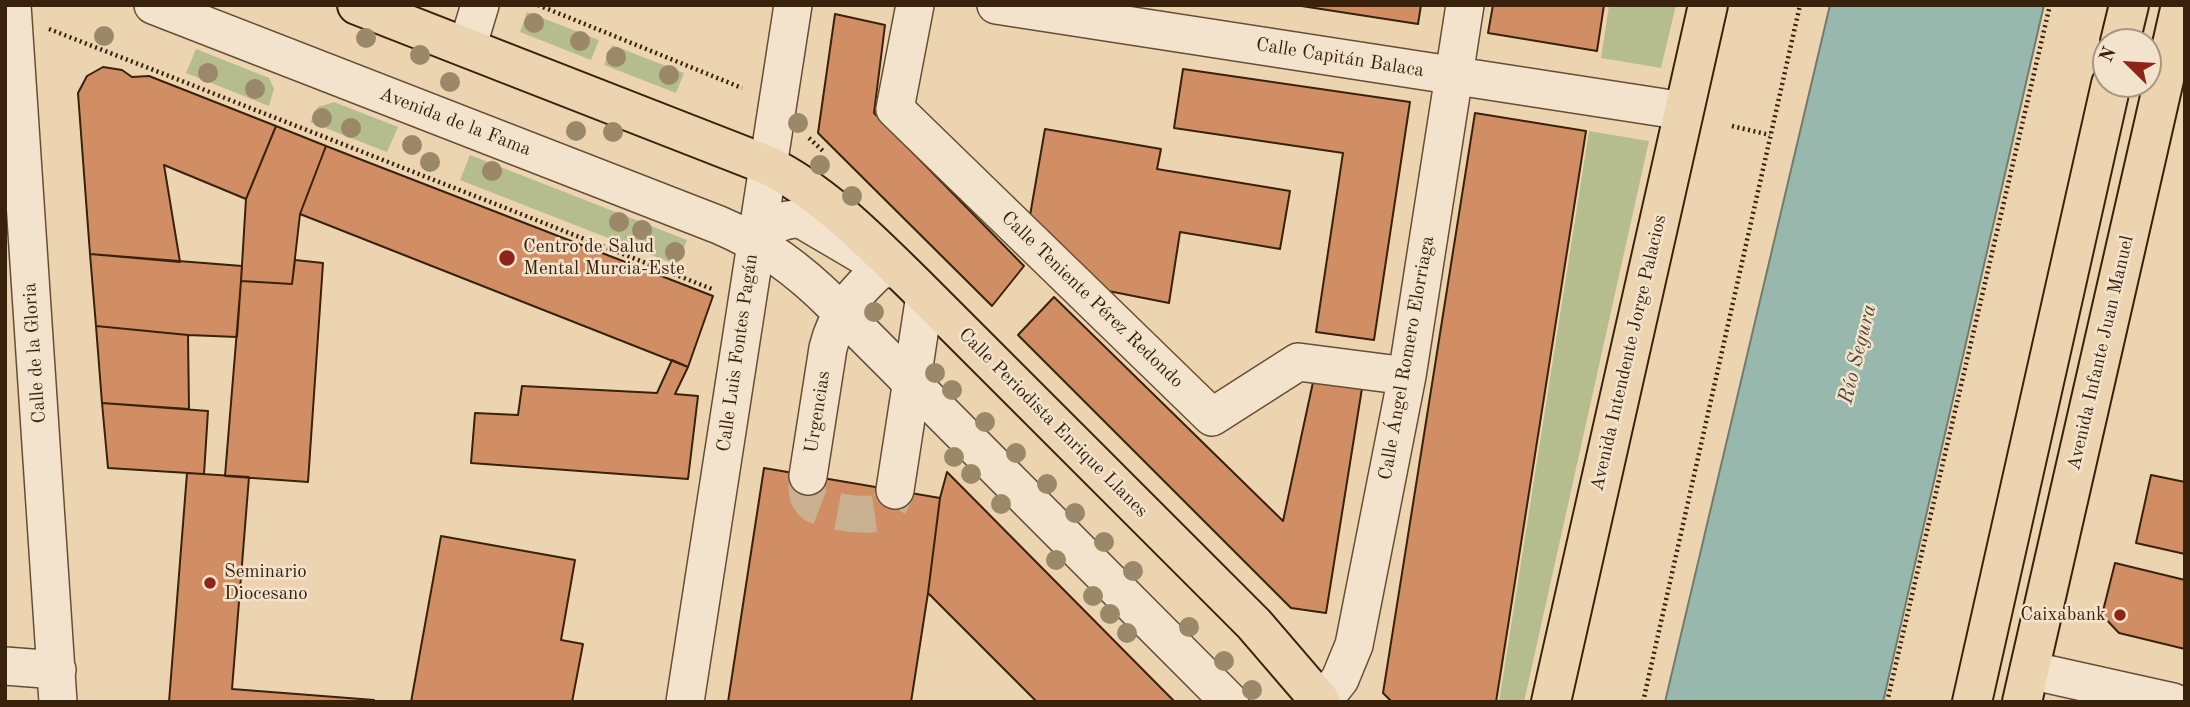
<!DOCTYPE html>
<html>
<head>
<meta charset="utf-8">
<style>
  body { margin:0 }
  #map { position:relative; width:2190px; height:707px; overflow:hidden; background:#edd4b1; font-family:"Old Standard TT",serif }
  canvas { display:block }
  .frame { position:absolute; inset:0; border:7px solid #38220c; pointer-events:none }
  .north { position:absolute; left:2092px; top:28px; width:70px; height:70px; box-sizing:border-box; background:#f3e3cc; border:2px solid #a8967f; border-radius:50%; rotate:294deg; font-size:19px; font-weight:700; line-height:28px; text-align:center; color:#38220c }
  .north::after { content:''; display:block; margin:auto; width:24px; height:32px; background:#8f2418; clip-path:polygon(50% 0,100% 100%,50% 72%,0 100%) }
</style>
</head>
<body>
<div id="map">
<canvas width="2190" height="707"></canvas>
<div class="frame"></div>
<div class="north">N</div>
</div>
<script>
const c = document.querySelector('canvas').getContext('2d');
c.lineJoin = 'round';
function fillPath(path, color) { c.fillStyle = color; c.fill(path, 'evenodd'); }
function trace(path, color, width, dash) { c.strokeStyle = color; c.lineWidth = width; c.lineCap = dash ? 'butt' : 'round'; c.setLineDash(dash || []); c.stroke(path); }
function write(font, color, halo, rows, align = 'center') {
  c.font = font + ' "Old Standard TT",serif'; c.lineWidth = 5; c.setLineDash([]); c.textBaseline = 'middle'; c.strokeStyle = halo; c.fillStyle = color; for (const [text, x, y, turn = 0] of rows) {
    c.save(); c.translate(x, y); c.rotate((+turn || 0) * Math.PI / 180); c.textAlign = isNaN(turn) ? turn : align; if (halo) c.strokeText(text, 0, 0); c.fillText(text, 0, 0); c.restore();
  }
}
const green = new Path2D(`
  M1609,5H1676L1661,68L1601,58Z
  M527,12L599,40L591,60L520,32Z
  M612,45L684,73L676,93L604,65Z
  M196,49L269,78L274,89L269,106L186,73Z
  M334,102L398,127L387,152L310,122L318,107Z
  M1589,131L1649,141L1524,702H1499Z
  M470,155L687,240L677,265L460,180Z`);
const water = new Path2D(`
  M1830,5H2044L1883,702H1665Z`);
const building = new Path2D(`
  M1295,5H1421L1418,24Z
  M1493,5H1604L1597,51L1488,33Z
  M835,14L885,25L874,113L1024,266L992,306L818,133Z
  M103,67L122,70L132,77L149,76L276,126L246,199L164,165L180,262L90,254L78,93L87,76Z
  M1183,69L1410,102L1374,340L1316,332L1343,153L1174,128Z
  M1475,113L1586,131L1496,702H1392L1383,693Z
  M276,126L326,146L300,214L292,284L241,281L246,199Z
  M1045,129L1161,149L1157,169L1290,191L1280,249L1180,232L1169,303L1088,287L1028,227Z
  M326,146L713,296L688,367L300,214Z
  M90,254L242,266L237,337L188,335L96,326Z
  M295,260L323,263L308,482L225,476L241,281L292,284Z
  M1054,297L1283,521L1315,373L1363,382L1326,613L1291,608L1018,335Z
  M96,326L188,335L189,409L102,403Z
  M672,360L688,367L675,394L698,396L688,479L471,463L475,413L518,415L522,386L657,393Z
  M102,403L208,411L204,474L108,468Z
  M764,468L940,498L928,593L911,702H728Z
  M947,472L1165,692L1175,702H1037L928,593L940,498Z
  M187,473L249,477L232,689L374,700V702H169Z
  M2151,475L2185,482V554L2136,543Z
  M441,536L575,560L561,640L583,644L572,702H411Z
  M2115,563L2185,580V649L2119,633L2102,615Z`);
const minorTunnel = new Path2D(`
  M808,476C807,485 805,494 812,502C820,511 869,518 881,512C890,508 892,499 895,490`);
const path = new Path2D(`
  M538,5L742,88
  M49,29L712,289
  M1732,126L1770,135
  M809,138L823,151
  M1643,702L1800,5
  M1887,702L2050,5`);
const minor = new Path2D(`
  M12,5L58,702
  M153,5L719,225C764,244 799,270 834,305L1230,702
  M915,5L895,109L1212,417L1298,362L1407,376
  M996,5L1684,111
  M467,48L480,5
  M755,241C767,227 782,218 801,219L886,269
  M808,476L828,348C837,312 857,290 883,267
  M895,490L925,295
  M5,666L57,670
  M2029,670L2173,702
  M685,702L793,5
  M1322,702L1340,679L1354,645L1407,376L1465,5`);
const major = new Path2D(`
  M357,5L767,165C824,193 872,243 917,287L1254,624L1321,702
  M2120,42L2129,5
  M1551,702L1708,5
  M1972,702L2111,84
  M2022,702L2181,5`);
const trees = [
  [534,23],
  [104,36],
  [366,38],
  [580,41],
  [420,55],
  [616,57],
  [208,73],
  [669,75],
  [450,82],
  [255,89],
  [322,118],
  [798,123],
  [351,128],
  [576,131],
  [613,132],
  [412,145],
  [430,162],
  [820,165],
  [492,171],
  [852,196],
  [619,222],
  [642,230],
  [675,252],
  [874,312],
  [935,373],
  [952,390],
  [985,422],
  [1016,453],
  [954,457],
  [971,474],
  [1047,484],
  [1001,504],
  [1075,513],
  [1104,542],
  [1056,560],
  [1133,571],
  [1093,596],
  [1110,614],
  [1189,627],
  [1127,633],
  [1224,661],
  [1252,690]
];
const markers = [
  [507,258,9,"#8f2418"],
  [210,583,7,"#8f2418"],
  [2120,615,7,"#8f2418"]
];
const streetNames = [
  ["Calle Capitán Balaca",1340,58,9],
  ["Avenida de la Fama",455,122,21],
  ["Calle Teniente Pérez Redondo",1092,300,44],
  ["Calle de la Gloria",35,353,-94],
  ["Calle Luis Fontes Pagán",738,353,-82],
  ["Avenida Intendente Jorge Palacios",1629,353,-77],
  ["Avenida Infante Juan Manuel",2101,353,-77],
  ["Calle Ángel Romero Elorriaga",1407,358,-80],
  ["Urgencias",818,412,-81],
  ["Calle Periodista Enrique Llanes",1053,423,45]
];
const poiNames = [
  ["Centro de Salud",523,247],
  ["Mental Murcia-Este",523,269],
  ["Seminario",224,572],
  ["Diocesano",224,594],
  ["Caixabank",2106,615,"right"]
];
const waterNames = [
  ["Río Segura",1858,354,-76]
];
fillPath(green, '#b5bd8e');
fillPath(water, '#99b8ad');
trace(water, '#727c6d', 2);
fillPath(building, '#d18e65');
trace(building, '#38220c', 2);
trace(minorTunnel, '#c9b090', 37, [37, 18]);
trace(minor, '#654e35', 40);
trace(major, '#38220c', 42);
trace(path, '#38220c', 4.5, [2, 3.5]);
trace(minor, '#f3e3cc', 37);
trace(major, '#edd4b1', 38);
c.fillStyle = '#9a8868';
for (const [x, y] of trees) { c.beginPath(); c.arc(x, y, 10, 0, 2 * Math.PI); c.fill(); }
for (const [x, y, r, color] of markers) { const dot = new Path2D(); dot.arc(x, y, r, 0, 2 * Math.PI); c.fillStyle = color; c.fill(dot); trace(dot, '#f3e3cc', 2.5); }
write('19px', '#38220c', '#f3e3cc', streetNames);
write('19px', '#38220c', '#f3e3cc', poiNames, 'left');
write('italic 21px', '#504834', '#f3e3cc', waterNames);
</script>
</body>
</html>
